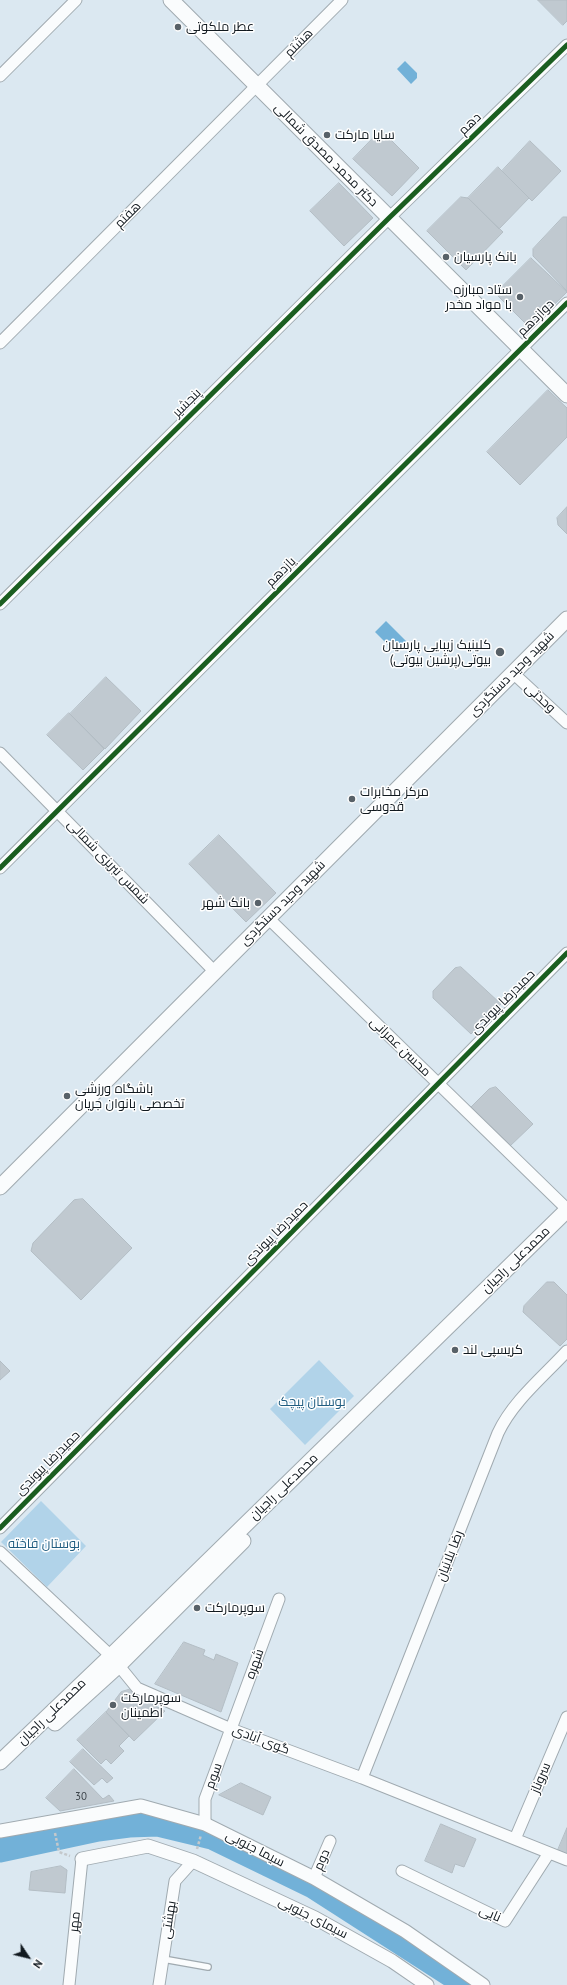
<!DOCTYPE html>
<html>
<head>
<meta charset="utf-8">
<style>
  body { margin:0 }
  #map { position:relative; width:567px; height:1985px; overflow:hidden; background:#dbe8f1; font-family:"PT Sans",sans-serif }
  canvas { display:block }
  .north { position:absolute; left:8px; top:1937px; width:40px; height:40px; -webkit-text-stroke:3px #fff; paint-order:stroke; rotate:125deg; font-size:11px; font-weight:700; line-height:16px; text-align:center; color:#11191f }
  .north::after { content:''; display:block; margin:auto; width:14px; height:18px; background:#11191f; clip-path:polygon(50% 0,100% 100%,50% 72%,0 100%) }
</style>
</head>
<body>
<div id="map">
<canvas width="567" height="1985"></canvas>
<div class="north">N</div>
</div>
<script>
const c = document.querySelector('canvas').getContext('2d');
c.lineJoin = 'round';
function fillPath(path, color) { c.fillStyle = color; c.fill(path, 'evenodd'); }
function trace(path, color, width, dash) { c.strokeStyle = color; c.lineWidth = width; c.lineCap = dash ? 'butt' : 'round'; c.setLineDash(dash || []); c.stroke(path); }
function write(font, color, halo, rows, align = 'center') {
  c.font = font + ' "PT Sans",Cairo,sans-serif'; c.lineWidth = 3; c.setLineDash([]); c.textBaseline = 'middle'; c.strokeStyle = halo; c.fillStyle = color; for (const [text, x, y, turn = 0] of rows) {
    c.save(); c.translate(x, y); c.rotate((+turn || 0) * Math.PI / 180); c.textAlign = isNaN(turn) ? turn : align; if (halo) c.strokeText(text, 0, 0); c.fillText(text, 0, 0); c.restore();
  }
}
const green = new Path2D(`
  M319,1360L354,1396L305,1445L270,1409Z
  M41,1501L86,1546L47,1587L1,1542Z`);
const water = new Path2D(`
  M405,61L417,73V78L411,84L397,69Z
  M386,621L406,641L395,652L375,632Z`);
const river = new Path2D(`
  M0,1850L98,1829L129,1825L158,1824L212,1837L313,1886L467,1985`);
const building = new Path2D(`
  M538,0H567V21L563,25Z
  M381,130L419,168L392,196L353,159Z
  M530,141L561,171L532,201L502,171Z
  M498,167L529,198L499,229L468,198Z
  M339,183L373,218L344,246L310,211Z
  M461,197L468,198L503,232L466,270L427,231Z
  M563,217H567V291L533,256V249Z
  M531,258L567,292L530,328L498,296L497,292Z
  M548,390L567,408V437L520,485L487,452Z
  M567,507V534L558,525L557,518Z
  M106,677L141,711L105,749L70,714Z
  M69,713L104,749L83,770L47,735Z
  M219,835L276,893L246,922L189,864Z
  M461,967L501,1004L471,1034L433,998V991L455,968Z
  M496,1087L533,1124L509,1147L469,1109L489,1089Z
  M83,1199L132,1248L81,1300L31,1251L33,1243L74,1200Z
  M547,1282H554L567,1295V1339L560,1346L523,1312L524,1306Z
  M0,1361L10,1371L0,1380Z
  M184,1642L205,1650L203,1655L214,1660L216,1654L238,1663L221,1712L155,1684Z
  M131,1689L140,1698L165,1711L134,1741L106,1712L121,1692Z
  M106,1712L129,1736L119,1746L124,1751L111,1764L106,1759L101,1764L77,1740Z
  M83,1749L113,1778L107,1783L102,1778L94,1785L70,1762Z
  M74,1769L103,1799L109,1795L114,1801L60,1811L46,1798Z
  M241,1783L271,1797L263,1815L219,1795Z
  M441,1824L476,1839L464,1867L455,1864L452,1873L425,1861Z
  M567,1828V1854L558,1850Z
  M61,1866L67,1870L65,1893L29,1890L31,1872Z`);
const path = new Path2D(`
  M55,1833L59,1852L70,1856
  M197,1849L201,1835`);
const service = new Path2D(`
  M163,1959L208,1967`);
const minor = new Path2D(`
  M0,76L76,0
  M0,343L342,0
  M0,604L389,218L567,45
  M513,673L567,723
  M0,753L214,971
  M0,868L567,303
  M268,918L567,1209
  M0,1528L567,953
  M0,1552L111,1656L137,1688L231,1729L362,1778L567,1860
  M362,1778L498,1433C513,1401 543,1377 567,1351
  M205,1824V1799L279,1599
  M515,1839L567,1717
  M402,1871L505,1921L549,1853
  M314,1878L330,1841
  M69,1985L82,1859
  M159,1985L175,1881L193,1861`);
const tertiary = new Path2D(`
  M0,1831L141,1806L205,1824L314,1878L405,1931L483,1985
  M82,1859L148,1846L193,1861L315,1918L392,1961L427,1985`);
const secondary = new Path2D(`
  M171,0L567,395
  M0,1187L567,619
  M55,1723L119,1665L243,1541
  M0,1762L111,1656L567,1210`);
const cycleway = new Path2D(`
  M0,604L389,218L567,45
  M0,868L567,303
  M0,1528L567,953`);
const markers = [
  [178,27,4,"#586168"],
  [327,135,4,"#586168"],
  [446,257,4,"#586168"],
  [520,297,4,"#586168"],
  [500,652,5,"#586168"],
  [352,799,4,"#586168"],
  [258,903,4,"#586168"],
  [67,1096,4,"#586168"],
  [455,1350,4,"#586168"],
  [197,1608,4,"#586168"],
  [113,1705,4,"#586168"]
];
const numberNames = [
  ["30",81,1797]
];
const poiNames = [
  ["عطر ملکوتی",186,27],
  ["سایا مارکت",335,135],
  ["بانک پارسیان",454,257],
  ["ستاد مبارزه",512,290,"right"],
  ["با مواد مخدر",512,305,"right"],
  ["کلینیک زیبایی پارسیان",491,645,"right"],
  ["بیوتی(پرشین بیوتی)",491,660,"right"],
  ["مرکز مخابرات",360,792],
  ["قدوسی",360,807],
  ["بانک شهر",250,903,"right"],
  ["باشگاه ورزشی",75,1089],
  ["تخصصی بانوان جریان",75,1104],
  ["کریسپی لند",463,1350],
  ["سوپرمارکت",205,1608],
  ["سوپرمارکت",121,1698],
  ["اطمینان",121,1713]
];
const streetNames = [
  ["هشتم",299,43,-45],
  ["دهم",470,124,-44],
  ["دکتر محمد مصدق شمالی",326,155,45],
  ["هفتم",128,215,-45],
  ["دوازدهم",536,318,-45],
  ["پنجشیر",187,403,-45],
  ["یازدهم",281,572,-45],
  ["شهید وحید دستگردی",512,674,-45],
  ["وحدتی",540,698,43],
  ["شمس تبریزی شمالی",108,862,46],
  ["شهید وحید دستگردی",283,903,-45],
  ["حمیدرضا پیوندی",503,1002,-45],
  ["محسن عمرانی",400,1047,44],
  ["حمیدرضا پیوندی",276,1233,-45],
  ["محمدعلی راجیان",516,1260,-44],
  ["حمیدرضا پیوندی",48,1463,-45],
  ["محمدعلی راجیان",284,1487,-44],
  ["رضا بلانیان",450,1556,-69],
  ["شهره",255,1664,-70],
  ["محمدعلی راجیان",52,1712,-44],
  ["گوی آبادی",261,1740,21],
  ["سوم",214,1776,-70],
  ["سروناز",541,1778,-67],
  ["سیما جنوبی",255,1849,27],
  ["دوم",322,1860,-67],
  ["نایی",490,1914,23],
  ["سیمای جنوبی",313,1918,27],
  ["بهشتی",169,1920,-81],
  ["مهر",75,1922,-84]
];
const parkNames = [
  ["بوستان پیچک",312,1402],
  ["بوستان فاخته",44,1544]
];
fillPath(green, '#b1d3e9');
fillPath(water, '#72b1d8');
trace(river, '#72b1d8', 25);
fillPath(building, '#c0c9d0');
trace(building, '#b3bdc4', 1);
trace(service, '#a0aab0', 8);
trace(minor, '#a0aab0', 13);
trace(tertiary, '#a0aab0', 15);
trace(secondary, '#a0aab0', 17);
trace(path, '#c4c8cb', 2.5, [3, 2]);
trace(service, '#fafcfd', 5.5);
trace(minor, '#fafcfd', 11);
trace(tertiary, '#fafcfd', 13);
trace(secondary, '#fafcfd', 15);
trace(cycleway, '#1b5e20', 5);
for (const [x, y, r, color] of markers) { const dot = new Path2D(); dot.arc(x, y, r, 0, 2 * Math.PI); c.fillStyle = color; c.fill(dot); trace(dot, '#fff', 1.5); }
write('11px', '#3d454b', null, numberNames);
write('13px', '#11191f', '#fff', poiNames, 'left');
write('13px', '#11191f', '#fff', streetNames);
write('13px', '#205d81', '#fff', parkNames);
</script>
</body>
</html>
